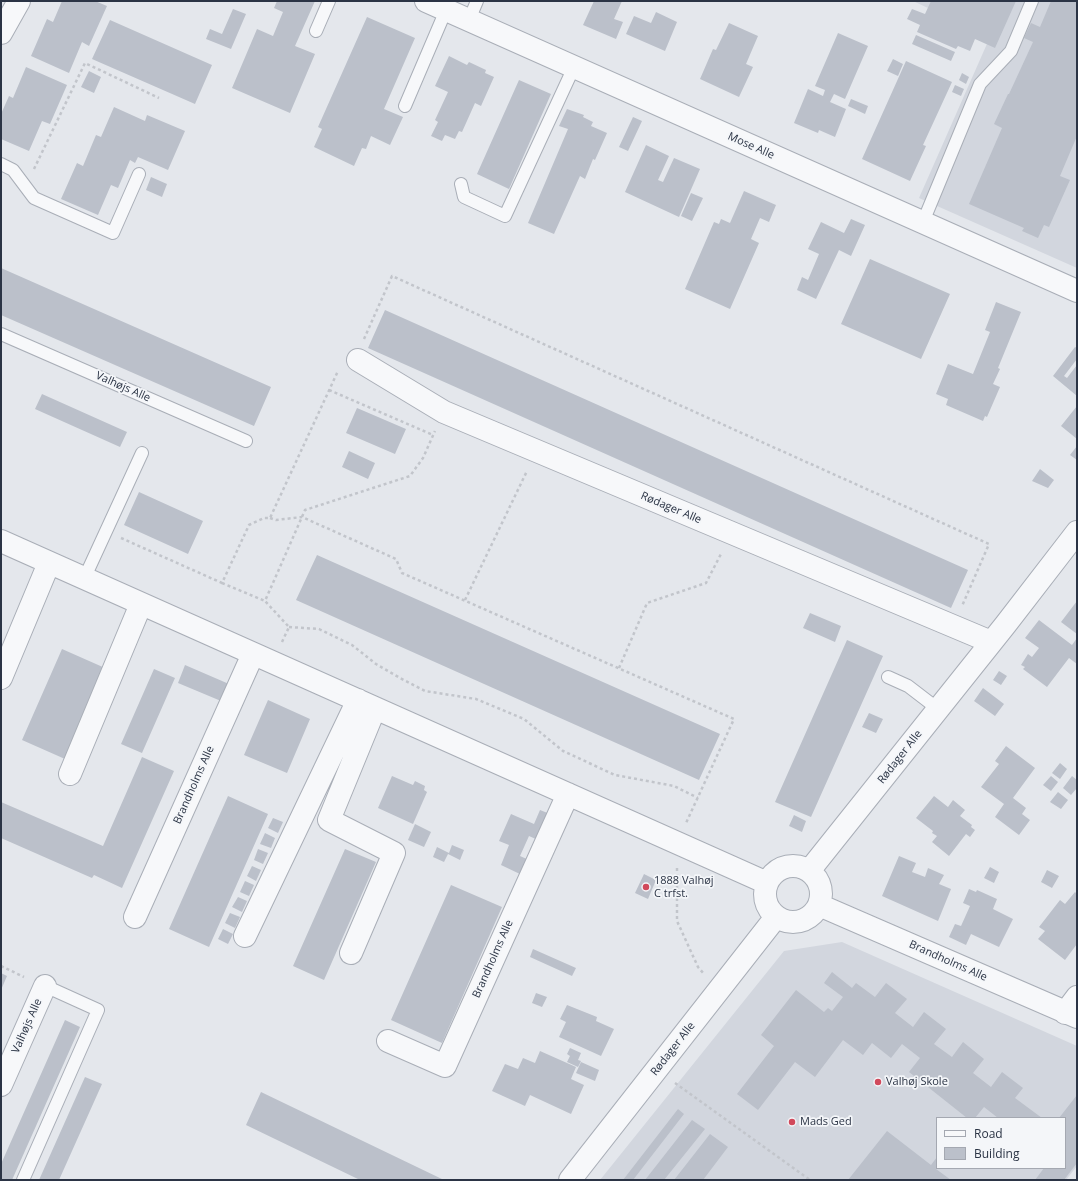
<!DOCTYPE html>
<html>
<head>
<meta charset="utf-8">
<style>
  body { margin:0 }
  #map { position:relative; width:1078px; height:1181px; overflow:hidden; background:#e4e7ec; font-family:"Open Sans",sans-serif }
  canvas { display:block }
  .frame { position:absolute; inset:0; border:2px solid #2b3445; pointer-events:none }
  .legend { position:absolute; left:936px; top:1117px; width:130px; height:52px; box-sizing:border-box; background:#f4f6f9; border:1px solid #a4a8b1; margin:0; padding:5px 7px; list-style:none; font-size:12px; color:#2b3445 }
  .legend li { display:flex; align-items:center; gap:8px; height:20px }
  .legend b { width:20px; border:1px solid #a4a8b1 }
</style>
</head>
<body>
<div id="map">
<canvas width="1078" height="1181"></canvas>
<div class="frame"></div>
<ul class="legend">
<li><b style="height:5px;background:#f7f8fa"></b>Road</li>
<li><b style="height:11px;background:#bbc0ca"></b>Building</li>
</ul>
</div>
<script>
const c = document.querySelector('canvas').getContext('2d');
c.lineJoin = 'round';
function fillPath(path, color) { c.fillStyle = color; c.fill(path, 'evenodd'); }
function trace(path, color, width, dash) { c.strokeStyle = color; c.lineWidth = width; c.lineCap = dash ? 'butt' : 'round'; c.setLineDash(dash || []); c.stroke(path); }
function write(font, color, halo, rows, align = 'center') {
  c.font = font + ' "Open Sans",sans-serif'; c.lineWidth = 3.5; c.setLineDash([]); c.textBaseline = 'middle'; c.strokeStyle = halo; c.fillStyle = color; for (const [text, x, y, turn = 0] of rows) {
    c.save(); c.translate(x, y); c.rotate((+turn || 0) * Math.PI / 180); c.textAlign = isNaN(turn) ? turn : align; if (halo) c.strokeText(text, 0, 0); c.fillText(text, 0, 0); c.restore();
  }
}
const built = new Path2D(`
  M913,1H1077V268L919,198L990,37Z
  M842,942L1077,1046V1166L1066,1180H600L784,951ZM937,1118H1065V1168H937Z`);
const building = new Path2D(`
  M62,1H95L107,6L89,46L82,42L69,73L31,56L47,19L53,22Z
  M277,1H315L295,46L315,54L290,113L232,88L257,29L273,36L283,12L274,8Z
  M594,1H622L614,19L623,22L616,39L583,25Z
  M931,1H1016L995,48L975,39L970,51L958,46L956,49L917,32L920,25L907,19L912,9L925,14Z
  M1051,1H1077V136L1060,176L1070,180L1049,227L1044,225L1038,238L1022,231L1024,228L969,204L1002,128L994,124L1008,94H1009L1033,42L1024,38L1031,23L1040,27Z
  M233,9L246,14L231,49L206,39L210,29L222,34Z
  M656,12L677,22L665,51L626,34L634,16L651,23Z
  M367,17L415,38L384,109L403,117L390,145L371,136L366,149L362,148L354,166L314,147L322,129L318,127Z
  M110,20L212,65L195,104L92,59Z
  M729,23L758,36L746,64L753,67L739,97L700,79L713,49L716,50Z
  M838,33L868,46L845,99L834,94L830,102L846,109L835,137L819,130L818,133L794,123L808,89L823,96L825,90L815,86Z
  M916,35L955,52L951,61L912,44Z
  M449,56L467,65L469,62L486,70L485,73L494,77L481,106L475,103L462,132L459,131L455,139L445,135L442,141L431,136L438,122L435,120L448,92L435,86Z
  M893,59L903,64L898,76L887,71Z
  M906,61L952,82L923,145L926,146L910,181L862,159Z
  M26,67L67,85L50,124L42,121L29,151L1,139V114L9,96L13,98Z
  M89,71L101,77L94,93L81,87Z
  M962,73L969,77L966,84L959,80Z
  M519,80L551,94L509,189L477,174Z
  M955,85L964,89L961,96L952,92Z
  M851,99L868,106L865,114L848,106Z
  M114,107L145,121L147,115L185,131L168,170L138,157L135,163L130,160L118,188L111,185L98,215L61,199L77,163L83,166L96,135L101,137Z
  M567,109L584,115L583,117L593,122L591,126L607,133L595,160L593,159L585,179L580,176L554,234L528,223L568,129L559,126Z
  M633,117L642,121L628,151L619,147Z
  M646,145L669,156L658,180L663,182L674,158L700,169L679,217L625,192Z
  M151,177L167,184L162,197L146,190Z
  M744,191L776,205L769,222L760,218L751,239L759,243L730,309L685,289L714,222L719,224L721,219L730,223Z
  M691,193L703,198L692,221L681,216Z
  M851,219L865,225L851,256L839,250L816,299L797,290L802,277L808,280L819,254L808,249L821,222L844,233Z
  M870,259L950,294L921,359L841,324Z
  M1,268L271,387L254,426L1,315Z
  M996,302L1021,312L998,368L1000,369L993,384L1000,387L987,417L985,416L983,421L946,405L948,399L936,394L948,364L973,374L990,332L985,330Z
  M385,310L968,570L951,608L368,348Z
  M1075,347L1077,348V359L1064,376L1067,378L1077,365V396L1053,376Z
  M42,394L127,432L120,447L35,409Z
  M1077,406V439L1061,426Z
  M357,408L406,429L395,454L346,433Z
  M1077,446V460L1070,455Z
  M349,451L375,463L368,479L342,467Z
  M1040,469L1054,480L1048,488L1032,481Z
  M139,492L203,521L188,554L124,525Z
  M317,555L720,734L699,780L296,600Z
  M1077,601V634L1061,622Z
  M810,613L841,626L835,642L803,628Z
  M1039,620L1072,645L1077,638V664L1069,658L1047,687L1023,669L1025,667L1021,665L1028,654L1032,657L1039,648L1025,638Z
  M847,640L883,656L811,817L775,802Z
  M62,649L105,668L65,759L22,740Z
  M185,665L229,684L221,701L178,683Z
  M154,669L175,678L142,753L121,744Z
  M999,671L1007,676L1001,685L993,680Z
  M983,688L1004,704L995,716L974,701Z
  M268,700L310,719L287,773L244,755Z
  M869,713L883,719L876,733L862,727Z
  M1006,746L1035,768L1013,798L1026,808L1022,814L1030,820L1019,835L995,817L1004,804L981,787L999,764L995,761Z
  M142,757L174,771L122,888L94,875L92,878L1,838V802L103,846Z
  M1060,763L1067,769L1060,779L1052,773Z
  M392,776L413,785L415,781L425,786L424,790L427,792L413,824L378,808Z
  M1051,776L1058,782L1051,791L1043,785Z
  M1072,776L1077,780V788L1071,795L1063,788Z
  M1058,792L1068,800L1061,809L1050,802Z
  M228,796L268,814L209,947L169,929Z
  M934,796L948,807L953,800L965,810L960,816L972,825L971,827L975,830L970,837L966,834L949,856L932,842L937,836L932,833L933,831L916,818Z
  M540,810L550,814L538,840L529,836L520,856L529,860L522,875L501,865L509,845L499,841L511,814L534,824Z
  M794,815L806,821L802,832L789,826Z
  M273,818L283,822L278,833L268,828Z
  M415,824L431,832L424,847L408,840Z
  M265,833L275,838L271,848L260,844Z
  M452,845L464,850L460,860L448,854L444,862L433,857L437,847L449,853Z
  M258,849L268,853L263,864L254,860Z
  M345,849L376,862L324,980L293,966Z
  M899,856L916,863L912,872L925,877L928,868L944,875L939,884L951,889L938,921L882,896Z
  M252,866L261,870L256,881L247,876Z
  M990,867L999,872L994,883L984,878Z
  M1047,870L1059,876L1052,888L1041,882Z
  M644,874L656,880L648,899L635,893Z
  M245,881L254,885L249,896L240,892Z
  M451,885L502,907L442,1043L391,1020Z
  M969,889L976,892L977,890L997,899L993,909L1013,919L999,947L971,934L966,945L949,937L955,924L961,926L970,906L963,903Z
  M1075,892L1077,894V944L1065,960L1038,939L1045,931L1039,927L1060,900L1065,904Z
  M238,897L247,901L242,912L232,907Z
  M230,913L240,917L235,928L225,923Z
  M223,929L233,934L228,944L218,939Z
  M533,949L576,968L572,976L530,957Z
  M832,972L852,988L856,983L875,997L886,983L907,999L895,1013L913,1027L924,1012L946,1029L934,1044L952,1057L963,1042L984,1059L973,1073L991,1087L1002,1072L1023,1088L1015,1098L1042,1118H998L984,1107L975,1118H967L909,1072L920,1058L902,1044L891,1058L872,1043L863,1055L843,1040L815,1077L795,1062L758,1110L737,1094L774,1046L761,1035L796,990L824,1012L828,1008L832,1011L843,997L824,983Z
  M1,973L7,976L1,990Z
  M536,993L547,997L542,1007L532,1003Z
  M567,1005L597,1017L596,1021L614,1029L601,1056L559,1037L566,1022L560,1019Z
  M65,1020L80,1027L12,1180H1V1164Z
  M570,1048L581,1053L578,1060L581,1061L578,1067L567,1062L570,1056L567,1054Z
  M540,1051L576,1067L571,1079L584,1085L571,1114L530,1095L525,1106L492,1091L505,1064L518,1069L523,1058L535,1063Z
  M581,1062L599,1070L595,1081L576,1073Z
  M85,1077L102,1084L59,1180H39Z
  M261,1092L444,1180H360L246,1125Z
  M1077,1095V1163L1064,1180H1035L1044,1168H1065V1118H1059Z
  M678,1109L684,1114L633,1180H623Z
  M692,1120L705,1129L664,1180H645Z
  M887,1131L931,1165L937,1157L936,1169L951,1180H848Z
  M710,1134L728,1147L703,1180H674Z`);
const path = new Path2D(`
  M34,169L85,63L159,98
  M364,339L392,276L989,544L962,606
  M329,390L433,435
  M270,518L276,520L302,517L396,559L402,573L734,719L686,823
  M121,538L222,583L249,525L264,518H270L338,371
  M222,583L265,601
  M465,600L527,471
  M289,627L319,629L352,645L376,664L400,678L425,691L476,699L524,719L563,751L615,775L674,786L698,798
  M282,642L289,627L265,601L305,510L410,476L423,458L435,431
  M619,668L647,603L706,583L722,552
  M677,868V921L698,967L704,974
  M1,966L24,977
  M675,1083L810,1180`);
const lane = new Path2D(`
  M469,20L477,1
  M316,31L329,1
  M405,106L446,10
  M1,164L13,170L34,198L113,233L139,174
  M461,184L464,197L505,216L574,67
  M923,222L980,84L1011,51L1032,1
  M1,334L246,441
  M84,579L142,453
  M888,677L908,686L938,709
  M23,1180L98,1010L45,986`);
const street = new Path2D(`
  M426,1L1077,291
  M1,33L19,1
  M358,360L444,412L991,642
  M1,541L767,883
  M1,678L49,563
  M70,774L141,604
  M765 894a28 28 0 1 1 56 0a28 28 0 1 1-56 0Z
  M809,871L1006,624L1077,532
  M819,905L1077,1017
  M135,917L253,654
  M245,936L358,700
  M351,953L394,853L329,820L375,708
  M1065,1013L1077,997
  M388,1041L445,1066L568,794
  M1,1085L45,986
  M570,1180L776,917`);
const markers = [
  [646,887,4,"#d1495b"],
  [878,1082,4,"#d1495b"],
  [792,1122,4,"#d1495b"]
];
const streetNames = [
  ["Mose Alle",751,146,24],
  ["Valhøjs Alle",123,387,24],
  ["Rødager Alle",671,508,23],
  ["Rødager Alle",900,757,-52],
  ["Brandholms Alle",194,785,-66],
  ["Brandholms Alle",493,959,-66],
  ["Brandholms Alle",948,961,24],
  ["Valhøjs Alle",27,1026,-66],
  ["Rødager Alle",673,1049,-52]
];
const poiNames = [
  ["1888 Valhøj",654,881],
  ["C trfst.",654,894],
  ["Valhøj Skole",886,1082],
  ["Mads Ged",800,1122]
];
fillPath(built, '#d2d6de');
fillPath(building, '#bbc0ca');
trace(lane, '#a9aeb7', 14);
trace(street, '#a9aeb7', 24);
trace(path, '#c2c5cb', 2.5, [3, 3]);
trace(lane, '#f7f8fa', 12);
trace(street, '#f7f8fa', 22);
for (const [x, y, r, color] of markers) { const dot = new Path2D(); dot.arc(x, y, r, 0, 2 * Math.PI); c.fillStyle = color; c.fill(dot); trace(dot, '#f4f6f9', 1.5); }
write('11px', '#2b3445', '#f4f6f9', streetNames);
write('11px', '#2b3445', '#f4f6f9', poiNames, 'left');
</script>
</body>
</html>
